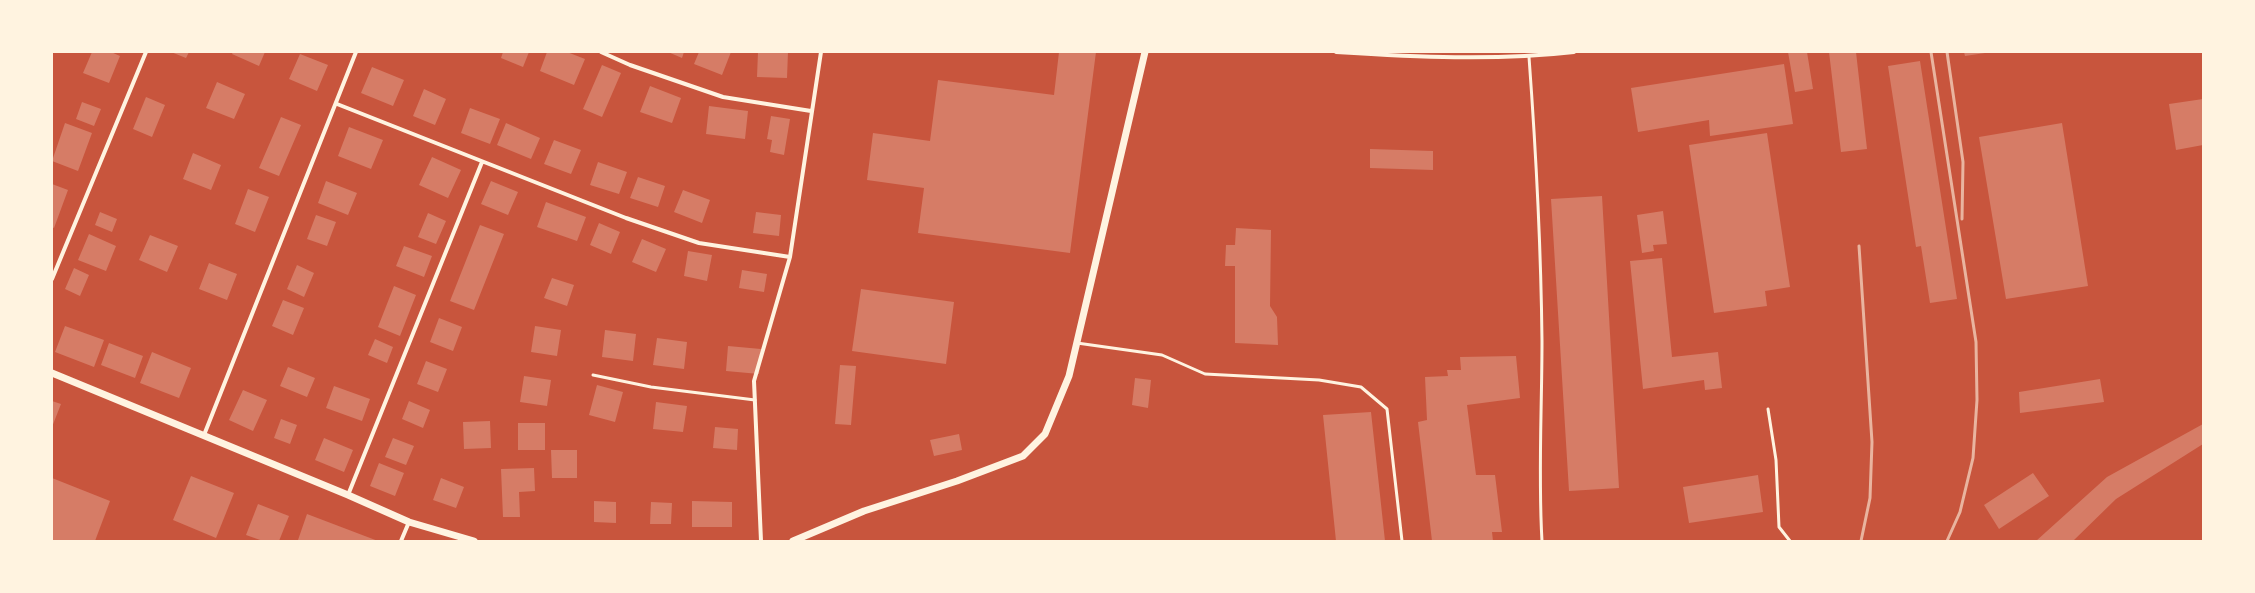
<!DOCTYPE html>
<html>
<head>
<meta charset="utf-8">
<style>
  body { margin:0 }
  #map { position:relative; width:2255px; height:593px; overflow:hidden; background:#c8553d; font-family:"Roboto Condensed",sans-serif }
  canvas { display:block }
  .frame { position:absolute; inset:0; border:53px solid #fff3e0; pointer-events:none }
</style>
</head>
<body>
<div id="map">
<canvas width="2255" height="593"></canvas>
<div class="frame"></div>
</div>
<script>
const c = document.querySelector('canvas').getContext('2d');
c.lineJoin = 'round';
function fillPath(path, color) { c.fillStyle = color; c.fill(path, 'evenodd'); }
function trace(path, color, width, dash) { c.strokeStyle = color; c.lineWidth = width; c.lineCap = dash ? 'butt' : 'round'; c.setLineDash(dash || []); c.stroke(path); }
const building = new Path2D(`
  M92,52H111L120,56L109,83L83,73Z
  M171,52H189L186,58Z
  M233,52H265L259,66L232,54Z
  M503,52H529L523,67L501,58Z
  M547,52H567L585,59L574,85L540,71Z
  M668,52H684L682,58Z
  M699,52H731L722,75L694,64Z
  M758,52H788L787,78L757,77Z
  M1059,52H1096L1070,253L918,233L924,188L867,180L873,133L930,141L938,80L1054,95Z
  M1788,52H1807L1813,89L1795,92Z
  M1829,52H1856L1867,149L1841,152Z
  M1964,52H1985V53L1965,56Z
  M300,54L328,65L317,91L289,79Z
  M1920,61L1957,299L1930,303L1921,246L1916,247L1888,66Z
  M1784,64L1793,124L1710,136L1709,120L1638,132L1631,88Z
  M602,65L621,73L602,117L583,109Z
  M372,67L404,80L393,106L361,93Z
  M217,82L245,94L234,119L206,108Z
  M650,86L681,98L672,123L640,112Z
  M424,89L446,99L435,125L413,116Z
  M146,97L165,105L152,137L133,129Z
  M2203,99V145L2176,150L2169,104Z
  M82,102L101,109L94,126L76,119Z
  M709,106L748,111L745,139L706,134Z
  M470,108L500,119L490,144L461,133Z
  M771,116L790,119L784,155L770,152L772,140L767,139Z
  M281,117L301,125L279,176L259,168Z
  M65,123L92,133L78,171L52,161Z
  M506,123L540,138L531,159L497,145Z
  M2062,123L2088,286L2006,299L1979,137Z
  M349,127L383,140L371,169L338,156Z
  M1767,133L1790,287L1765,291L1767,306L1714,313L1689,145Z
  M554,140L581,150L571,174L544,164Z
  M1370,149L1433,151V170L1370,168Z
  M193,153L221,165L211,190L183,179Z
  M432,157L461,170L448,198L419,185Z
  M598,162L627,172L619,194L590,185Z
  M638,177L665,186L658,207L630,198Z
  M326,181L357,193L348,215L318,203Z
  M491,181L518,192L508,215L481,204Z
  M52,184L68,190L54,228L52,227Z
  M248,189L269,197L255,232L235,224Z
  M683,190L710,200L702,223L674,212Z
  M1602,196L1619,488L1569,491L1551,199Z
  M546,202L586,217L577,241L537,227Z
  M1663,211L1667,244L1653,245L1654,251L1642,253L1637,215Z
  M100,212L117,219L112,232L95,225Z
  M756,212L781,215L779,236L753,233Z
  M428,213L446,221L436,244L418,237Z
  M316,215L336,222L327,246L307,239Z
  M599,223L620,232L611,254L590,245Z
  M480,225L504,234L474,310L450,301Z
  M1236,228L1271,230L1270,306L1277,317L1278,345L1235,343V266H1225L1226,245H1235Z
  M89,234L116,246L106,271L78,260Z
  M150,235L178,246L167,272L139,260Z
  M642,239L666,249L656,272L632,262Z
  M404,246L432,256L424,277L396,266Z
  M688,251L712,255L707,281L684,276Z
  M1662,258L1672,357L1718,352L1722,388L1705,390L1704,380L1643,389L1630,261Z
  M209,263L237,274L227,300L199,289Z
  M297,265L314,273L304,297L287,289Z
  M74,268L89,275L80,296L65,289Z
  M742,270L767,274L764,292L739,288Z
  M552,278L574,285L567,306L544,298Z
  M394,286L416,295L400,336L378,327Z
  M861,289L954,302L946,364L852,351Z
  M283,300L304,308L293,335L272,326Z
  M439,318L462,327L453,351L430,342Z
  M65,326L104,340L94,367L55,352Z
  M535,326L561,330L557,356L531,352Z
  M605,330L636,334L633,361L602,357Z
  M657,338L687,342L684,369L653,365Z
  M375,339L393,347L387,363L368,355Z
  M109,343L143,356L135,378L101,365Z
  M728,346L761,349L759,374L726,371Z
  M152,352L191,368L179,398L140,383Z
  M1516,356L1520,398L1467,405L1476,475H1495L1502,532H1492L1493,541H1432L1418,422L1427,420L1425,377L1448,376L1447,370H1461L1460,357Z
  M426,361L447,369L438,392L417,384Z
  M840,365L856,366L851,425L835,424Z
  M288,367L315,378L307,397L280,386Z
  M524,376L551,380L547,406L520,402Z
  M1135,378L1151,380L1148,408L1132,405Z
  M2100,379L2104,402L2020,413L2019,392Z
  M597,385L623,392L615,422L589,415Z
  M334,386L370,399L362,421L326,408Z
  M243,390L267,400L253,431L229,420Z
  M52,401L61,404L52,427Z
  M409,401L430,410L423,428L402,419Z
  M656,402L687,406L683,432L653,429Z
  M1371,412L1385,541H1336L1323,415Z
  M281,419L297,425L290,444L274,438Z
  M490,421L491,448L464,449L463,422Z
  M518,423H545V450H518Z
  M2203,424V444L2116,499L2073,541H2036L2107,477Z
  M715,427L738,429L737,450L713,448Z
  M959,434L962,450L934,456L930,440Z
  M324,438L353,450L344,472L315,460Z
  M393,438L414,446L406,465L385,457Z
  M551,450H577V478H552Z
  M379,463L404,473L395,496L370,486Z
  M534,468L535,491L519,492L520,517H503L501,469Z
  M2033,473L2049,496L1999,529L1984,505Z
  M1758,475L1763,512L1689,523L1683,487Z
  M191,476L234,493L216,538L173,520Z
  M52,478L110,501L95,541H52Z
  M441,478L464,487L456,508L433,500Z
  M594,501L616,502V523L594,522Z
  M692,501L732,502V527H692Z
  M651,502L672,503L671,524H650Z
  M258,504L289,516L279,541H263L246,535Z
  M307,514L378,541L298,540Z`);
const service = new Path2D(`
  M1529,57C1536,152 1541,247 1542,341C1542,408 1538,475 1542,541
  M1077,343L1162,355L1205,374L1319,380L1361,387L1387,409L1402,541
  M593,375L651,387L755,400
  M1768,409L1776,460L1779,527L1790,541`);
const minor = new Path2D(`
  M601,52L630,65L723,97L811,111
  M1336,52C1415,57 1495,61 1574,52
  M337,104L626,218L699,243L790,257
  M52,279L146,52
  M204,435L356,52
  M348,495L482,162
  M401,541L409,522
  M761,541L754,381L790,257L821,52`);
const tertiary = new Path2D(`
  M52,373L348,495L409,522L474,541
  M793,541L864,511L957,481L1023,456L1045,434L1069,376L1145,52`);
const rail = new Path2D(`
  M1931,52L1976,342L1977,400L1973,458L1960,512L1947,541
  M1947,52L1963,162L1962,219
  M1859,246L1872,442L1870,498L1861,541`);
fillPath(building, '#d67c66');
trace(service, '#fff3e0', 3);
trace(minor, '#fff3e0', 4);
trace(tertiary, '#fff3e0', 7);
trace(rail, '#e9b49f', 3);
</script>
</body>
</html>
